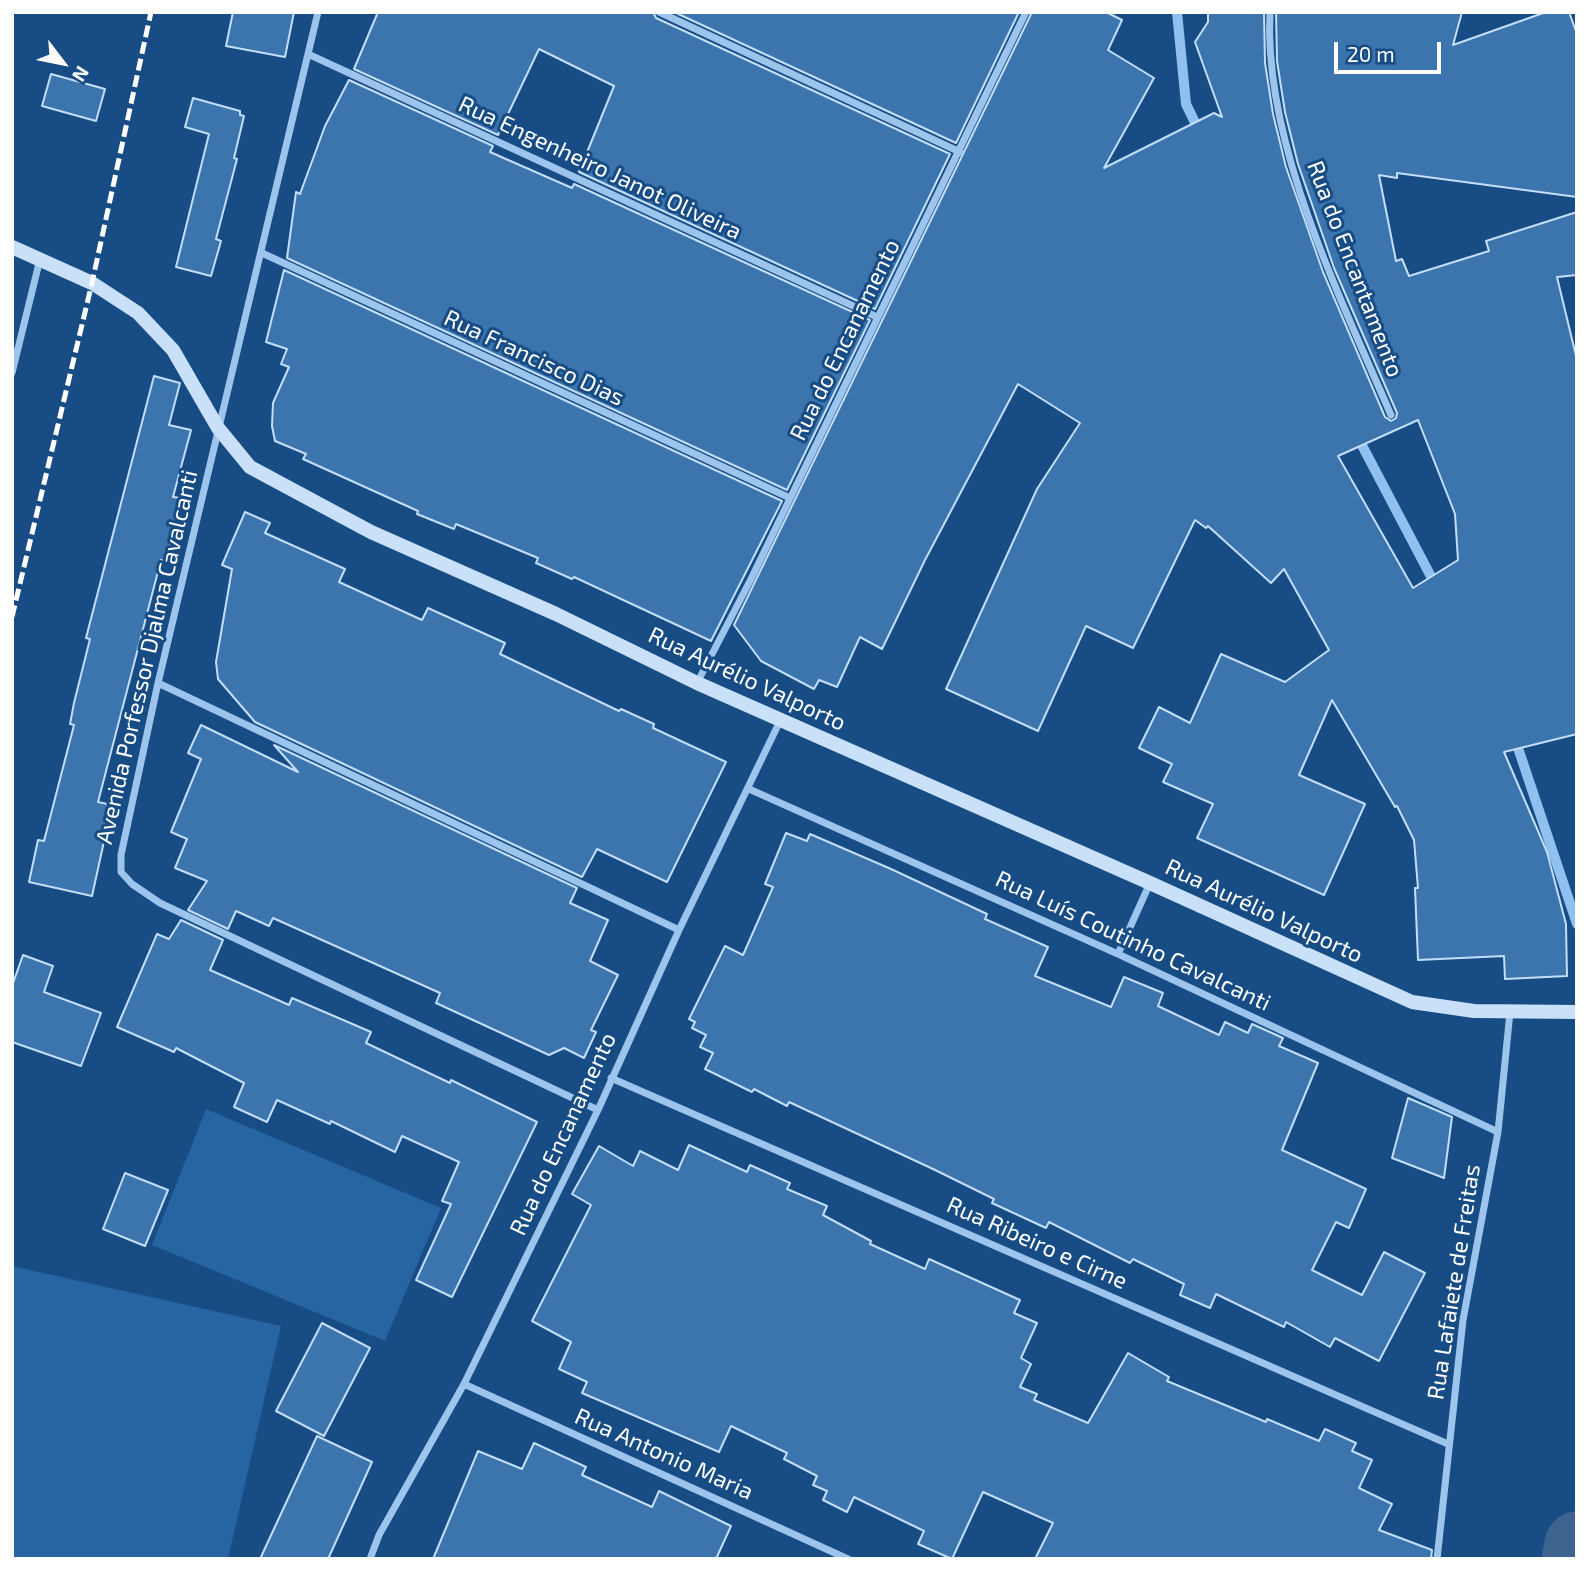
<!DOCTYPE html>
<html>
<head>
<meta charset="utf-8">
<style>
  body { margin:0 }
  #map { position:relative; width:1589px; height:1571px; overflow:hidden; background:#174c85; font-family:"Exo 2",sans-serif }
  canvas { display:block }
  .frame { position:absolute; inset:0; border:14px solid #fff; pointer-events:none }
  .north { position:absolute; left:28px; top:28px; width:70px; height:70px; -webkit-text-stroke:5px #174c85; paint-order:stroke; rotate:122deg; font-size:19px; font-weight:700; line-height:28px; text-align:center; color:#fff }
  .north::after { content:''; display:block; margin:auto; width:24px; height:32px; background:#fff; clip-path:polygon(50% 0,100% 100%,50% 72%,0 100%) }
  .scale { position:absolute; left:1334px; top:42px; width:107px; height:32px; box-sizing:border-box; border:4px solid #fff; border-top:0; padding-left:9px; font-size:21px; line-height:24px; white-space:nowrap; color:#fff; -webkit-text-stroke:5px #174c85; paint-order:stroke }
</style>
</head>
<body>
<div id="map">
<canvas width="1589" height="1571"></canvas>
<div class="frame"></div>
<div class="north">N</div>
<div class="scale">20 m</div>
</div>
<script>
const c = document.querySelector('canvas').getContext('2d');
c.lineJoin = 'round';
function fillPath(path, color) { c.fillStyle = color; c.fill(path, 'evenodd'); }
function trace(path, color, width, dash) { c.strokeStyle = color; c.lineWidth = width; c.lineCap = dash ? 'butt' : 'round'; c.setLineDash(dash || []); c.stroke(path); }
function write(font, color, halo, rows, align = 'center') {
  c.font = font + ' "Exo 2",sans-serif'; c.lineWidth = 6; c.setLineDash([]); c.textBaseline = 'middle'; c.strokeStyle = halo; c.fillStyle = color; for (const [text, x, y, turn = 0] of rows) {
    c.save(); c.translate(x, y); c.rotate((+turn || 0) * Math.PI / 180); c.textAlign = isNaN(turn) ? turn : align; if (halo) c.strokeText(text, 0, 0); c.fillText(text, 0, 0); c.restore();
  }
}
const green = new Path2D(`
  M206,1109L441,1208L385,1341L152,1245Z
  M12,1266L281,1326L228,1559H12Z`);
const stream = new Path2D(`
  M1177,12L1186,104L1201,135
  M1355,432L1437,588
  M1514,736L1577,924`);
const river = new Path2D(`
  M1574,1559L1577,1544`);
const building = new Path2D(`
  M233,12H294L285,57L226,46Z
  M378,12H653L656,18L950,154L875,309L579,172L614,86L539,49L498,135L354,69Z
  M674,12H1019L956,143Z
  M1032,12H1106L1122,20L1108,50L1154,78L1104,168L1214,113L1222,117L1195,42L1208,22V12H1264L1265,63L1273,114L1286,167L1323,272L1385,417L1391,421L1396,418L1397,413L1334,268L1298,164L1285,112L1277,61L1276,12H1462L1453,45L1546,12H1569L1577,34V197L1397,173V178L1379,175L1396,261L1402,259L1409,276L1489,251L1486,241L1577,212V275L1557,277L1577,360V734L1504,752L1547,852L1566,924L1567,976L1505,979L1504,956L1418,960L1415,888H1418L1414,840L1397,806L1395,807L1332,700L1299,775L1365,804L1324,895L1197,838L1213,804L1163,782L1172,764L1139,748L1159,707L1190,723L1221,654L1285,682L1329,650L1284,569L1271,583L1208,526L1206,528L1195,520L1133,648L1086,626L1038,731L946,689L1037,489L1080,423L1018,384L925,560L882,649L860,637L837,687L819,680L814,689L761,661L734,625ZM1418,420L1455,514L1458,560L1413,588L1338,456Z
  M51,74L105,89L96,121L42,106Z
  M349,80L493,146L490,152L572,188L574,184L870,320L787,490L287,258L296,192L300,194L325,126Z
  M193,98L240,111V115L244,116L234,158L237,159L216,239L221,241L211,276L176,267L209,134L185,127Z
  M284,270L782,501L711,641L574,577L572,579L536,563L538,558L456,524L454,529L417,514L418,511L303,459L306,454L275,441L272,426L273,403L289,367L281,364L287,349L266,342Z
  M154,376L180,383L169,425L191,430L173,497L181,498L166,562L161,560L98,802L112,805L92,896L29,882L38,840L44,841L74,725L70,724L74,703L90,639L86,638Z
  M245,512L270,523L265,533L345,569L339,582L422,620L428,608L505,643L500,654L619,711L621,709L654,724L653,728L726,762L667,882L597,849L582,877L255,722L218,679L216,662L232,569L222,565Z
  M201,725L298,772L274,745L577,888L570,903L608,920L590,961L618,975L591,1030L596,1032L584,1058L564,1048L549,1055L436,1003L440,993L273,918L269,926L236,911L228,929L188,910L207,881L175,868L187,839L171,832L201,759L188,753Z
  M786,833L807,841L810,834L891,869L987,914L985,919L1048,947L1035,976L1111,1007L1124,977L1163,993L1158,1006L1219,1035L1225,1022L1248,1033L1252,1024L1283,1038L1279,1046L1318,1063L1282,1150L1366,1189L1349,1228L1336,1222L1312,1270L1362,1295L1384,1252L1425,1273L1379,1361L1335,1338L1330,1347L1286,1322L1284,1327L1216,1294L1210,1308L1180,1295L1184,1284L1133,1259L1130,1263L1049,1222L1046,1228L992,1203L994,1199L933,1169L789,1102L787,1106L754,1089L752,1092L705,1069L713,1053L700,1047L706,1035L692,1028L695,1022L689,1019L725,946L743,955L773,887L765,884Z
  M181,920L223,940L210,970L289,1005L292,998L371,1032L366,1043L450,1083L451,1080L537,1122L452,1297L416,1280L451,1204L442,1201L459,1162L402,1136L395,1152L331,1121L330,1124L277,1100L267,1122L234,1107L244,1083L176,1048L174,1052L117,1027L157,934L169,939Z
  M23,955L53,966L44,992L101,1013L81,1066L12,1042V986Z
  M1408,1098L1452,1117L1444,1178L1392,1158Z
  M689,1145L747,1172L750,1165L790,1183L787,1189L827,1206L823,1215L871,1241L870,1244L925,1269L929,1259L1020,1300L1014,1313L1037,1323L1021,1358L1031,1364L1020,1387L1037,1394L1034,1400L1088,1423L1128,1353L1169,1377L1167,1381L1266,1422L1267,1419L1319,1441L1325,1429L1356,1443L1352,1451L1372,1460L1359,1488L1392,1504L1379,1530L1432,1550L1431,1559H1035L1053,1523L983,1492L952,1559L918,1544L924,1531L854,1497L847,1512L823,1500L827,1491L813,1485L817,1476L784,1459L787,1453L731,1426L719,1452L582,1393L587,1382L559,1369L571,1342L532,1321L591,1205L572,1194L599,1146L633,1166L640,1151L678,1170Z
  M125,1173L168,1190L145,1246L103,1229Z
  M322,1323L370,1348L324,1436L276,1411Z
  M317,1436L372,1462L328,1559H260Z
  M534,1443L586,1467L582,1475L652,1507L659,1491L731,1526L716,1559H433L478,1451L522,1469Z`);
const street = new Path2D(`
  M318,12L158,683L121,855V872L132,884L160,903L598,1110
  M659,12L960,152
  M1270,12C1263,142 1340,297 1391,415
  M308,54L877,317
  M262,253L790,498
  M12,373L40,259
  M158,683L679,930
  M697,683L751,579L1026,12
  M749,789L1118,954L1498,1132
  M1118,954L1150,883
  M611,1078L1448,1444
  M464,1384L848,1559
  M370,1559L379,1535L464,1384L598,1110L679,930L780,721
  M1437,1559L1463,1320L1498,1132L1510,1012`);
const secondary = new Path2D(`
  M12,247L92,283L138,313L173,350L218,428L250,467L371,532L556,614L697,683L1150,883L1412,1002L1474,1011L1577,1012`);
const rail = new Path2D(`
  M12,617L92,283L151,12`);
const streetNames = [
  ["Rua Engenheiro Janot Oliveira",600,168,25],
  ["Rua do Encantamento",1355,269,69],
  ["Rua do Encanamento",845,340,-64],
  ["Rua Francisco Dias",534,358,25],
  ["Avenida Porfessor Djalma Cavalcanti",147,657,-77],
  ["Rua Aurélio Valporto",747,679,25],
  ["Rua Aurélio Valporto",1264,911,25],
  ["Rua Luís Coutinho Cavalcanti",1133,941,25],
  ["Rua do Encanamento",563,1134,-65],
  ["Rua Ribeiro e Cirne",1037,1243,24],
  ["Rua Lafaiete de Freitas",1454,1282,-81],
  ["Rua Antonio Maria",664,1454,24]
];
fillPath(green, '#2664a2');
trace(stream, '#8fc0ef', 10);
trace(river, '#3d648e', 65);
fillPath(building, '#3c74ad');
trace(building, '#c2def9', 2);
trace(street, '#9cc4ed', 7);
trace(secondary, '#c9e0f9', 14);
trace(rail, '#fff', 5, [12, 5]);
write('23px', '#fff', '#174c85', streetNames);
</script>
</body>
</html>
